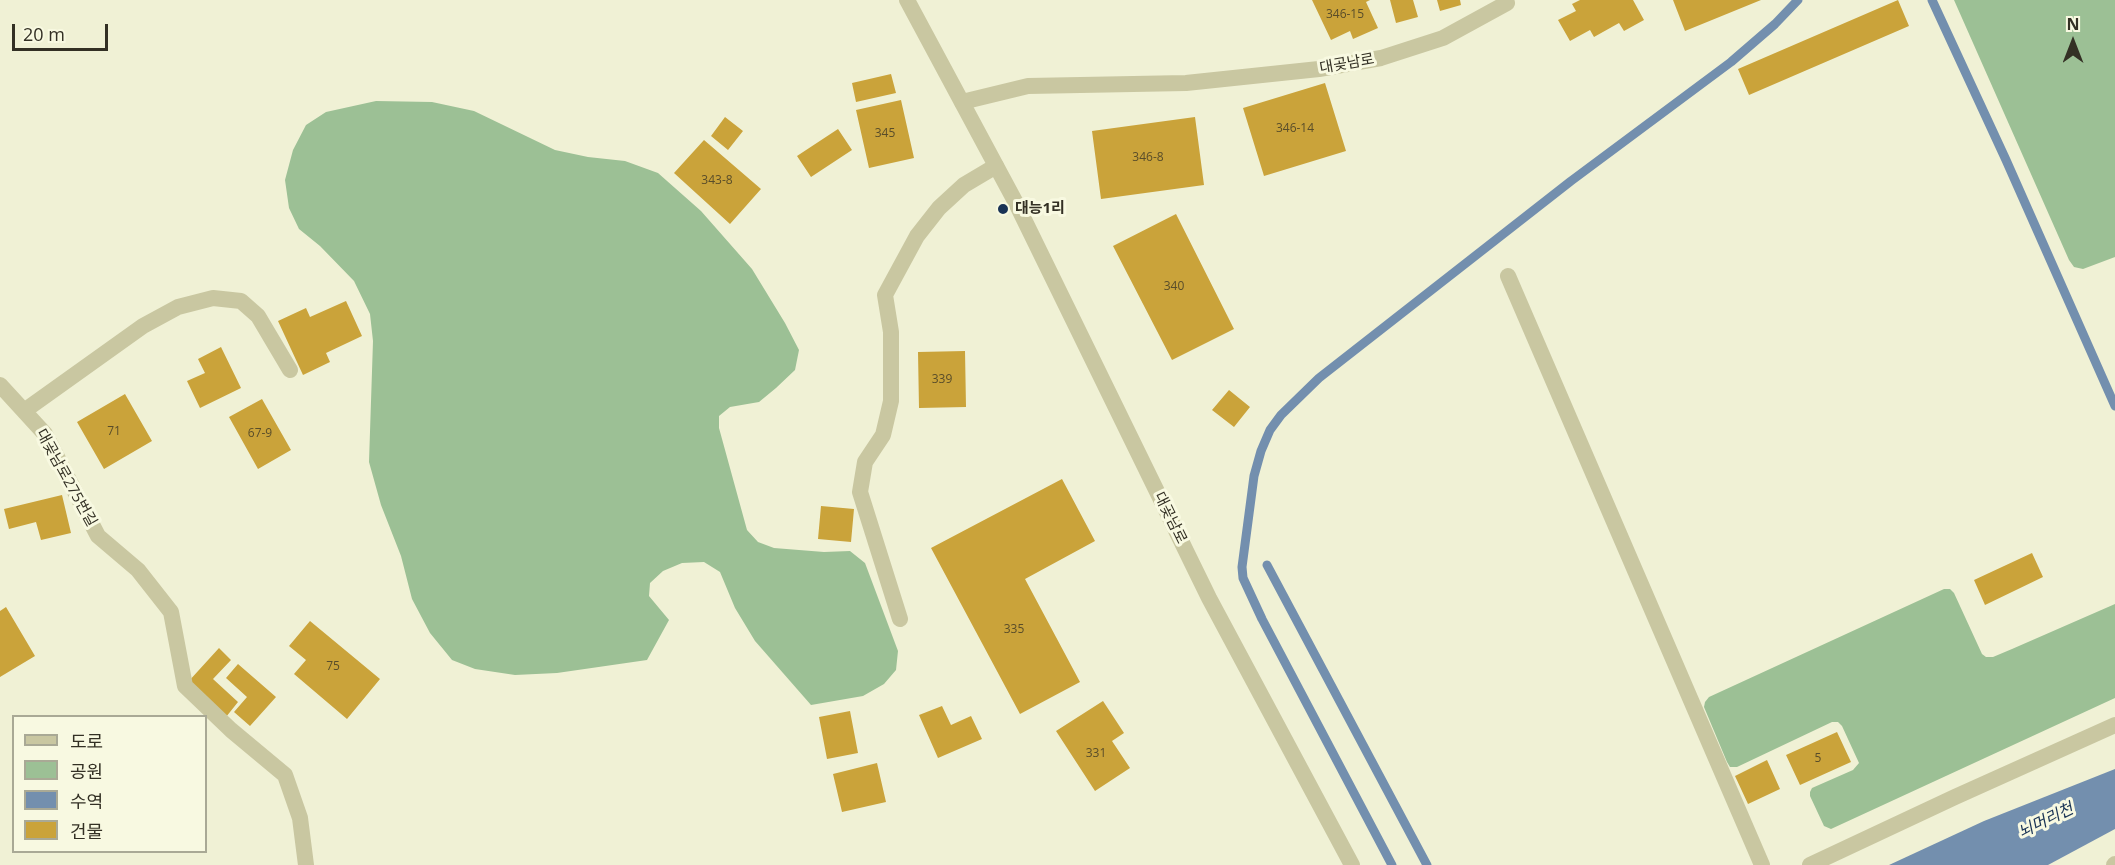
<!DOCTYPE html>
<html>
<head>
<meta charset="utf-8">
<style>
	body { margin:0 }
	#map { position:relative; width:2115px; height:865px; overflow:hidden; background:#f0f1d5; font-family:"Open Sans","Noto Sans KR",sans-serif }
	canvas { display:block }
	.legend { position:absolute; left:12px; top:715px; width:195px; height:138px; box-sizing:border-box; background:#f8f9e1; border:2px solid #a9a995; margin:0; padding:8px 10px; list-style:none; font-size:18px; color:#333024 }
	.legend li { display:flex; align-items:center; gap:12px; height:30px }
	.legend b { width:30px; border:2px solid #a9a995 }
	.north { position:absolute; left:2043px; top:12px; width:60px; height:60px; -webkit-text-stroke:4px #f8f9e1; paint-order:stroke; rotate:0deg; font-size:16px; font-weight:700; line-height:24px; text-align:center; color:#333024 }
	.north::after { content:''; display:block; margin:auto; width:21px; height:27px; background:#333024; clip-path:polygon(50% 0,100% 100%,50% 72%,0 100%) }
	.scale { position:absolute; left:12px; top:24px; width:96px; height:27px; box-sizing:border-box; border:3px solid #333024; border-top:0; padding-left:8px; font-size:18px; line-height:21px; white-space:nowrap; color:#333024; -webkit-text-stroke:4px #f8f9e1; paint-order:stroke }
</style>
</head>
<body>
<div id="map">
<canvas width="2115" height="865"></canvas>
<ul class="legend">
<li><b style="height:8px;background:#c9c7a1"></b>도로</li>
<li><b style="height:16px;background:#9cc095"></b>공원</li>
<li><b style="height:16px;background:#738fae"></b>수역</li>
<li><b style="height:16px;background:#caa33a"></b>건물</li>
</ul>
<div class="north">N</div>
<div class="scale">20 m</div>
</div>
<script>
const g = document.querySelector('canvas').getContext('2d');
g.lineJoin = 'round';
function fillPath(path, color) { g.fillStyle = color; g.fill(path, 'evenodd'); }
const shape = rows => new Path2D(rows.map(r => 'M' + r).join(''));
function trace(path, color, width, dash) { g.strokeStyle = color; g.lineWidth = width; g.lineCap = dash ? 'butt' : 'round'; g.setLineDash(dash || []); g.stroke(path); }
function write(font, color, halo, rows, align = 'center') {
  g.font = font + ' "Open Sans","Noto Sans KR",sans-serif'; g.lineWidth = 6; g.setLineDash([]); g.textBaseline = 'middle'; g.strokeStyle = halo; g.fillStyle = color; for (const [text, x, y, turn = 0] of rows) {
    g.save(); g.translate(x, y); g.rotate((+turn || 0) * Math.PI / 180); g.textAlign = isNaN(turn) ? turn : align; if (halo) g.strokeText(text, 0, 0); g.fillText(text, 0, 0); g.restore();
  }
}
const green = shape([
	[1954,0,2115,0,2115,257,2083,269,2074,267,2069,260],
	[376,101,432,102,474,111,555,150,588,157,625,161,658,173,701,211,752,269,785,323,799,350,795,370,776,388,759,402,730,407,719,416,719,428,747,530,758,542,774,548,824,552,850,551,865,563,898,651,896,670,884,684,863,696,811,705,755,641,735,608,720,572,704,562,682,563,663,571,650,583,649,596,669,620,647,660,557,673,515,675,475,669,452,660,430,633,412,599,401,556,381,505,369,462,373,341,370,314,354,281,320,246,299,229,289,208,285,180,293,150,306,125,326,112],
	[1944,589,1950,589,1954,593,1982,654,1986,657,1993,657,2012,649,2115,604,2115,698,1831,829,1824,826,1810,796,1810,792,1812,788,1853,770,1859,763,1842,726,1838,722,1832,722,1737,767,1730,767,1727,762,1704,707,1705,702,1709,697]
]);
const water = shape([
	[2115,769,2115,829,2048,865,1889,865,1984,821]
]);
const stream = shape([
	[1932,0,2006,160,2115,406],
	[1267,565,1427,865],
	[1392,865,1262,619,1243,578,1242,567,1254,476,1261,451,1270,430,1281,415,1319,378,1571,181,1731,62,1775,24,1798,0]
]);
const building = shape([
	[1312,0,1370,0,1366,2,1378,28,1353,39,1350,31,1331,40],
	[1390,0,1413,0,1418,17,1396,23],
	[1437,0,1460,0,1461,5,1440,11],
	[1580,0,1633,0,1644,20,1624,31,1619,23,1594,37,1590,30,1570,41,1558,20,1576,11,1572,4],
	[1673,0,1761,0,1685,31],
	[1898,0,1909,26,1749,95,1738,69],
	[891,74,896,93,856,102,852,83],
	[1325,83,1346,151,1264,176,1243,108],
	[901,100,914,158,869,168,856,110],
	[725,117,743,131,728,150,711,136],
	[1195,117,1204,185,1101,199,1092,131],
	[838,129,852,150,811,177,797,156],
	[704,140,761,189,730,224,674,173],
	[1176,214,1234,329,1172,360,1113,246],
	[346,301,362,336,326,353,330,362,303,375,278,321,306,308,310,317],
	[221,347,241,388,200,408,187,381,205,373,198,359],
	[965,351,966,407,919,408,918,352],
	[1229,390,1250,407,1234,427,1212,410],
	[125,394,152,441,104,469,77,422],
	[262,399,291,450,258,469,229,417],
	[1062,479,1095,541,1025,579,1080,682,1020,714,931,548],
	[62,495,71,533,41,540,36,522,9,529,4,509],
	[821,506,854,509,851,542,818,539],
	[2032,553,2043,577,1985,605,1974,580],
	[6,607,35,656,0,677,0,611],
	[310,621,380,679,347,719,294,674,306,660,289,646],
	[219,648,231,660,213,679,238,702,226,717,188,682],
	[238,664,276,697,250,726,234,712,247,697,226,678],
	[1103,701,1124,733,1112,741,1130,768,1095,791,1056,731],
	[942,706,951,725,971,716,982,739,938,758,919,715],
	[850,711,858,753,827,759,819,717],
	[1837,732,1851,762,1800,785,1786,755],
	[1767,760,1780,789,1748,804,1735,776],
	[877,763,886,802,842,812,833,774]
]);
const service = shape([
	[962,102,1028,86,1186,83,1319,69,1381,58,1443,38,1507,3],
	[1508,276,1762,865],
	[0,385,45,434,98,536,138,570,171,612,185,686,231,730,285,775,300,818,306,865],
	[24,411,143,326,178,307,213,298,241,301,258,316,290,370],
	[900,619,860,492,865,462,883,435,891,401,891,332,885,295,917,236,939,208,964,185,996,166],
	[1810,865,1955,797,2115,725],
	[2114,865,2115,864]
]);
const tertiary = shape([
	[907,0,1016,203,1209,598,1352,865]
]);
const markers = [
	[1003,209,6,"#193355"]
];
const numberNames = [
	["346-15",1345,15],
	["346-14",1295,129],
	["345",885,134],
	["346-8",1148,158],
	["343-8",717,181],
	["340",1174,287],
	["339",942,380],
	["71",114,432],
	["67-9",260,434],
	["335",1014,630],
	["75",333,667],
	["331",1096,754],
	["5",1818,759]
];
const streetNames = [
	["대곶남로",1347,64,-10],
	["대곶남로275번길",66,478,61],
	["대곶남로",1170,518,64]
];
const poiNames = [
	["대능1리",1015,209]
];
const waterNames = [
	["뇌머리천",2046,821,-26]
];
fillPath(green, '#9cc095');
fillPath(water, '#738fae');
trace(stream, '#738fae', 9);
fillPath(building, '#caa33a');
trace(service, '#c9c7a1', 16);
trace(tertiary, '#c9c7a1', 16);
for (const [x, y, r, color] of markers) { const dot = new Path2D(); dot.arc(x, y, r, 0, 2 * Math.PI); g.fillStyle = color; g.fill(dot); trace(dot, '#f8f9e1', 2); }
write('12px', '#594d2a', null, numberNames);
write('15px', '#333024', '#f8f9e1', streetNames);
write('bold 15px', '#333024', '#f8f9e1', poiNames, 'left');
write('italic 16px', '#193355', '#f8f9e1', waterNames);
</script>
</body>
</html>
